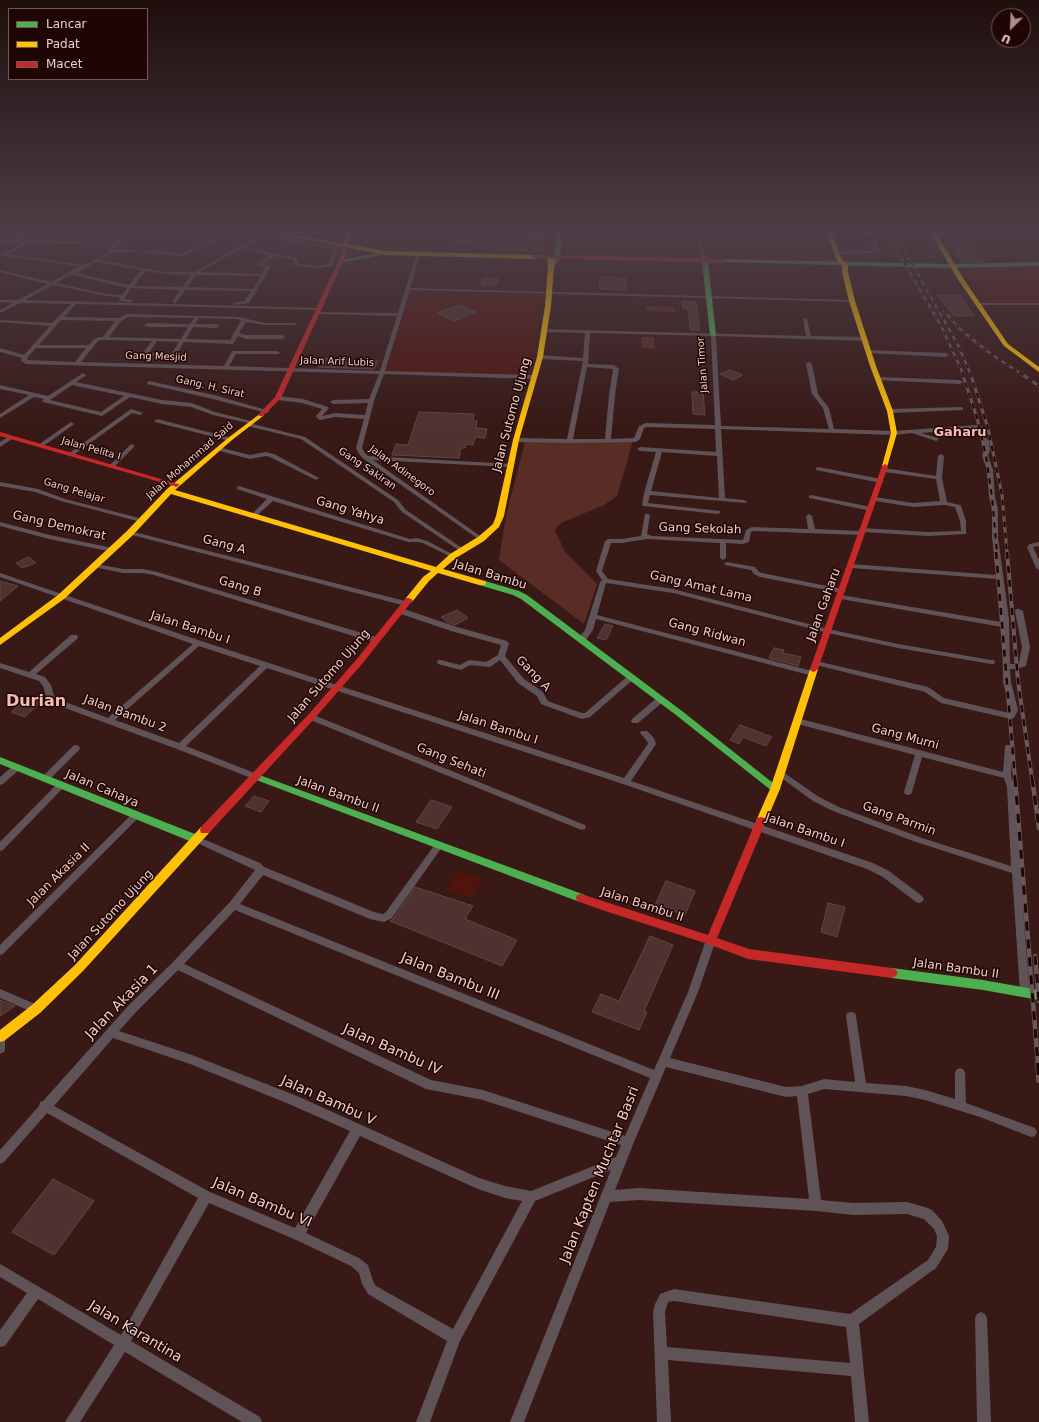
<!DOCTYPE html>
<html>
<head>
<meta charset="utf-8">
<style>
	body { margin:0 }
	#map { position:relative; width:1039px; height:1422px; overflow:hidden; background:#381916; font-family:"DejaVu Sans",sans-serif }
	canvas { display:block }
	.legend { position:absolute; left:8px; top:8px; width:140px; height:72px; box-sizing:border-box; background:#1e0604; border:1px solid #735551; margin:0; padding:5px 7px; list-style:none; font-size:12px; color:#f2ccc5 }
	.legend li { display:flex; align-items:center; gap:8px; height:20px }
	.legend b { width:20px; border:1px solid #735551 }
	.north { position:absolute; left:991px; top:8px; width:40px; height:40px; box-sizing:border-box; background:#1e0604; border:1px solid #735551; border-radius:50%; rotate:204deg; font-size:11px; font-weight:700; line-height:16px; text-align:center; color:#f2ccc5 }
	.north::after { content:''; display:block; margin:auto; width:14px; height:18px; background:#b18d88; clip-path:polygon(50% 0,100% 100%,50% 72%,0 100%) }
</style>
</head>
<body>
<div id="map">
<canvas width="1039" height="1422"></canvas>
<ul class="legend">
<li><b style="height:5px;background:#4caf50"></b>Lancar</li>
<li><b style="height:5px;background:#ffc107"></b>Padat</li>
<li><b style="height:5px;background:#c62828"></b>Macet</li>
</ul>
<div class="north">U</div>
</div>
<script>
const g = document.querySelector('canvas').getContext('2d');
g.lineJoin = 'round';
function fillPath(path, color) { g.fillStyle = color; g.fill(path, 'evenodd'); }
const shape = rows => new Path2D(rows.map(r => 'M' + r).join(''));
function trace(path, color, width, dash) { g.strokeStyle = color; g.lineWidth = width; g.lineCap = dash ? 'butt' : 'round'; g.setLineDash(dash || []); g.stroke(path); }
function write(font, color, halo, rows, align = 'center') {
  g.font = font + ' "DejaVu Sans",sans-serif'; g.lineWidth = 3; g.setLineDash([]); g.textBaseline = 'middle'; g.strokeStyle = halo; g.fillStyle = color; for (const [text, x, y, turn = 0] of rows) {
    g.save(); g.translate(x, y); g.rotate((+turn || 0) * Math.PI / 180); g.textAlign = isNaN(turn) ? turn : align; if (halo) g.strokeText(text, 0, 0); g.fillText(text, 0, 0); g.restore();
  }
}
const built = shape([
	[568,230,693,230,704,261,565,256],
	[702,230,827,230,837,264,712,261],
	[956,230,1039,230,1039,238,967,237,959,236],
	[1039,265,1039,303,991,303,966,276,968,271,973,268],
	[410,291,543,295,529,376,386,371],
	[458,871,483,880,471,898,446,890]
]);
const green = shape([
	[453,233,480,234,478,243,451,242],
	[646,306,674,307,675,312,647,311],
	[641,337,654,337,655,349,642,348],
	[633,441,617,496,604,505,561,523,555,530,565,552,597,584,584,624,499,560,506,515,525,442]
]);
const building = shape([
	[482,234,529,235,544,235,541,251,479,249,482,234],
	[951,245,972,245,983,262,962,261,951,245],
	[600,277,626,278,626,290,599,289,600,277],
	[483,278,498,278,496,285,481,285,483,278],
	[937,295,960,295,974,316,954,316,937,295],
	[682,301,696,302,700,330,690,330,688,309,683,309,682,301],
	[459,305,476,312,454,321,437,313,459,305],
	[321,358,337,359,378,361,374,369,318,367,321,358],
	[730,370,743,375,733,380,720,374,730,370],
	[692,392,703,392,705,415,693,414,692,392],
	[419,412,474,414,473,421,477,421,476,428,487,429,485,438,475,437,473,445,466,444,465,448,461,448,459,458,392,455,396,444,408,445,419,412],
	[29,557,36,563,22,568,16,563,29,557],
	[0,581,18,586,0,601,0,581],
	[457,610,468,618,455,625,447,622,441,617,457,610],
	[605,624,613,626,606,640,597,638,605,624],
	[774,648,784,650,783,653,801,657,798,666,769,658,774,648],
	[29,697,42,701,25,717,11,712,29,697],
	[740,725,772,737,766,746,743,737,739,744,730,740,740,725],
	[254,796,269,801,261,812,245,806,254,796],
	[431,800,452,807,437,829,416,822,431,800],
	[666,881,695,891,685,915,655,905,666,881],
	[415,887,473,906,465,919,517,940,502,966,390,921,393,919,415,887],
	[828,903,845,907,837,937,821,932,828,903],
	[650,936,673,945,644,1011,647,1012,639,1030,592,1012,601,994,619,1001,650,936],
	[0,1000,15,1006,0,1016,0,1000],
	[53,1179,94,1201,54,1255,12,1232,53,1179]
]);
const street = shape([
	[25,230,30,230,19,240,116,243,121,234,127,230,133,230,125,236,119,245,113,250,135,250,135,252,115,252,100,260,165,272,194,272,268,231,270,232,267,234,331,247,337,250,332,266,319,268,295,266,294,260,275,256,262,264,270,266,269,270,249,303,236,305,234,304,234,303,245,301,251,291,185,290,176,303,174,303,172,302,180,290,131,288,124,299,133,300,133,301,131,302,119,301,120,297,107,296,53,285,25,300,319,308,321,309,319,310,76,304,64,317,118,318,127,314,239,317,265,323,295,323,297,324,295,325,265,325,246,322,239,333,246,335,282,335,285,337,282,339,246,339,238,336,234,343,232,344,184,342,176,356,174,357,143,355,142,354,152,341,101,340,97,342,81,362,224,366,232,351,277,351,280,353,279,354,236,354,229,366,380,371,397,316,317,314,315,313,317,312,398,313,416,255,418,254,420,255,410,288,852,300,854,301,852,302,410,290,385,371,533,375,536,377,533,379,384,374,374,401,362,448,364,452,368,456,512,464,512,466,510,467,373,460,483,538,484,539,481,541,364,459,359,454,356,448,364,419,335,417,320,420,318,419,316,416,322,409,302,403,278,400,275,398,278,396,303,399,328,407,329,408,322,416,335,413,365,415,368,403,333,404,330,402,333,400,369,399,379,374,26,364,21,361,22,358,0,352,0,348,24,355,50,326,0,322,0,320,52,323,71,304,20,303,0,313,0,310,13,303,0,302,0,300,18,300,48,284,0,272,0,270,52,282,74,269,81,267,0,255,0,253,3,253,23,243,0,242,0,240,14,240,25,230],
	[264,236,330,249,333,251,328,264,319,266,299,264,299,260,297,258,245,247,264,236],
	[29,243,113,245,107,251,108,252,85,265,9,254,29,243],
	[242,248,270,255,256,264,265,268,262,274,200,272,242,248],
	[96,262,141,270,129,285,77,273,96,262],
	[146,271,165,274,191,275,182,287,134,286,146,271],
	[71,275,73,275,127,288,122,295,107,294,56,283,71,275],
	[196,275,261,276,253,289,187,287,196,275],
	[128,317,194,318,190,324,147,323,144,325,147,327,188,327,181,339,109,337,121,321,128,317],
	[199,318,238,319,241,321,230,340,186,339,193,327,216,328,219,326,216,324,195,324,199,318],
	[61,320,115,321,103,337,98,337,93,340,89,345,39,345,61,320],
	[157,341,179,342,172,353,149,353,157,341],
	[36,348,86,348,75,362,27,360,28,357,36,348],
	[228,230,234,230,183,256,144,252,142,251,144,250,182,254,228,230],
	[414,230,495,230,560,232,562,233,560,234,414,230],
	[695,230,699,230,707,262,703,261,695,230],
	[828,231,873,232,880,242,876,244,878,250,872,253,835,254,835,253,837,252,871,251,874,249,871,243,875,241,870,234,826,233,826,232,828,231],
	[975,303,1039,303,1039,305,975,305,975,303],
	[803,318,807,319,811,336,864,337,867,339,864,341,716,336,721,426,829,429,823,408,812,394,806,364,809,362,812,364,818,394,829,408,834,429,894,431,977,425,982,427,985,436,989,441,990,450,988,456,993,470,995,497,998,509,998,537,1009,619,1010,664,1016,664,1019,663,1022,647,1015,611,1016,609,1019,609,1023,611,1030,647,1026,666,1017,669,1010,669,1011,682,1018,710,1014,718,1011,719,941,703,925,692,816,665,812,663,816,661,928,687,944,698,1009,713,1010,710,1003,682,1002,627,841,599,837,597,841,595,1001,622,997,579,851,568,848,566,851,564,996,575,992,537,992,509,989,497,987,470,982,456,984,450,983,441,979,436,977,429,921,433,938,438,938,440,936,441,912,433,894,435,721,429,725,498,744,500,747,502,746,503,650,495,648,503,720,511,720,513,718,514,643,506,642,505,644,493,656,452,640,451,637,449,640,447,716,452,715,429,647,427,644,428,640,439,636,442,570,443,516,442,513,440,516,438,567,439,583,361,540,359,537,357,540,355,583,358,585,333,544,332,542,331,542,329,806,336,803,318],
	[590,333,711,336,715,425,646,423,639,426,634,438,611,439,615,395,619,369,614,365,588,364,590,333],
	[587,367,613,369,609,395,605,439,573,439,587,367],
	[662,452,717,456,719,498,651,491,662,452],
	[869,350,946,353,949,355,946,357,867,353,866,352,869,350],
	[83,373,86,375,85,376,76,382,162,400,192,403,215,412,255,422,252,424,213,415,191,407,162,404,130,397,102,416,43,402,42,401,44,399,34,397,0,418,0,414,29,395,0,389,0,385,48,396,83,373],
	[72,385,124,396,101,412,50,400,72,385],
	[878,377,960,380,963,382,960,384,876,380,875,379,878,377],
	[149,381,214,395,270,411,267,413,213,399,147,384,147,382,149,381],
	[961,407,963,408,963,410,890,413,887,411,890,409,961,407],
	[131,409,143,413,140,415,132,413,72,456,68,456,68,454,131,409],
	[157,419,232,438,233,439,230,441,155,422,154,421,157,419],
	[71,422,74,424,73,425,42,447,38,447,38,445,71,422],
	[249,423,305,437,398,500,406,510,465,550,464,551,460,551,402,512,394,502,301,439,247,426,247,424,249,423],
	[10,436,12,437,12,439,0,447,0,442,10,436],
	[132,444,134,445,134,447,114,467,110,467,110,465,130,445,132,444],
	[218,447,250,455,266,452,274,454,319,478,316,480,270,457,266,456,250,459,216,450,215,449,218,447],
	[941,454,944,456,942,478,947,502,960,505,961,506,966,521,966,534,928,536,864,532,863,534,861,535,753,531,751,532,749,542,743,544,726,543,726,558,723,560,720,558,720,543,647,539,622,543,611,543,602,571,608,579,673,589,828,629,898,644,991,660,994,660,995,662,994,664,991,664,898,648,828,633,673,593,606,583,597,615,816,672,817,674,813,676,596,619,593,630,585,641,582,641,578,639,585,630,600,582,602,580,596,571,605,541,608,539,622,539,641,536,645,514,649,514,650,515,647,534,652,536,743,540,746,530,752,527,808,529,806,516,809,514,812,516,815,529,859,531,860,529,862,528,928,532,961,531,960,521,955,507,944,505,913,507,875,501,872,499,875,497,913,503,940,501,936,479,884,472,881,470,884,468,936,476,938,456,941,454],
	[818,467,881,479,884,481,881,483,816,470,816,468,818,467],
	[0,482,38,489,65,499,143,519,144,520,141,522,61,501,35,492,0,486,0,482],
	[239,486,410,539,417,538,427,541,456,556,455,557,451,557,423,543,417,542,408,542,273,501,255,517,251,517,251,515,267,499,237,489,237,487,239,486],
	[811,495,871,507,874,509,871,511,809,498,809,496,811,495],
	[0,522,50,535,113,548,116,550,113,552,49,539,0,526,0,522],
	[130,531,409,602,410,604,406,606,128,534,128,532,130,531],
	[1039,542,1039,546,1033,547,1039,560,1039,570,1036,568,1027,547,1030,544,1039,542],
	[727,562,755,567,759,572,762,573,842,589,846,591,842,593,760,577,754,574,751,570,725,565,724,564,725,563,727,562],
	[96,564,123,569,143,569,157,572,379,638,380,640,379,642,373,642,154,575,143,573,123,573,94,567,93,566,96,564],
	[0,573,201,641,624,778,648,744,647,741,640,733,641,731,647,731,654,738,656,744,631,781,873,863,889,871,922,896,924,899,922,902,919,903,916,902,883,877,867,869,623,784,267,668,186,746,257,774,258,776,257,778,251,778,177,749,54,704,47,699,43,686,39,681,0,668,0,663,29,672,71,635,77,635,78,637,77,639,36,674,45,677,51,685,54,696,60,700,108,718,193,644,0,577,0,573],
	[199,646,260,666,179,743,115,720,199,646],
	[398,609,404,609,457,627,507,641,509,644,505,656,524,679,543,692,547,700,550,702,582,713,585,713,629,675,632,674,636,677,590,717,582,719,579,718,541,704,537,696,518,683,500,660,490,667,470,665,461,670,438,664,437,662,438,660,441,660,460,665,469,660,486,662,498,655,501,645,451,631,398,613,397,611,398,609],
	[661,696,665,699,664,701,638,723,632,723,631,721,632,719,658,697,661,696],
	[311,714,585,825,586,827,585,829,582,830,579,829,308,719,307,717,308,715,311,714],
	[797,718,1003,772,1005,747,1006,745,1012,745,1013,747,1011,776,1015,787,1026,949,1030,992,1029,995,1025,996,1021,995,1020,992,1012,873,916,842,833,811,813,801,776,774,777,772,783,772,819,797,839,807,922,838,1011,866,1007,787,1004,778,922,757,912,792,911,794,908,795,905,794,904,792,915,755,794,723,793,721,794,719,797,718],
	[76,745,79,746,80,748,79,750,48,781,42,781,41,779,42,777,73,746,76,745],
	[17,764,20,765,21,767,20,769,3,784,0,785,0,777,14,765,17,764],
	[61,782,64,783,65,785,64,787,3,850,0,851,0,842,58,783,61,782],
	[135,813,138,814,139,816,138,818,3,954,0,955,0,945,132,814,135,813],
	[196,836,260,863,264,867,374,912,383,914,386,912,436,843,439,842,442,843,444,845,442,847,392,918,384,922,370,919,263,875,240,904,654,1070,688,992,706,940,708,937,711,936,714,937,716,940,698,992,670,1058,786,1087,802,1086,824,1079,855,1082,846,1016,847,1013,851,1012,855,1013,856,1016,866,1083,906,1086,925,1090,955,1099,955,1073,956,1070,960,1068,964,1070,965,1073,966,1103,1035,1128,1037,1132,1035,1136,1031,1137,980,1117,925,1100,906,1096,824,1089,808,1094,821,1200,853,1203,907,1202,928,1208,932,1210,942,1221,949,1236,948,1249,936,1268,859,1324,869,1422,855,1422,851,1376,668,1360,671,1422,657,1422,653,1312,655,1304,660,1294,674,1289,850,1314,928,1260,936,1247,937,1236,934,1229,924,1219,907,1214,853,1215,816,1211,639,1200,610,1202,524,1422,510,1422,611,1170,535,1201,460,1341,430,1422,416,1422,447,1341,368,1294,362,1284,359,1273,351,1266,294,1239,209,1203,131,1341,260,1417,262,1422,242,1422,125,1352,80,1422,65,1422,114,1345,38,1299,5,1346,0,1347,0,1330,27,1293,0,1277,0,1264,121,1335,198,1198,47,1113,4,1162,0,1164,0,1150,39,1106,40,1102,43,1101,129,1005,173,962,230,902,255,870,193,841,192,839,193,837,196,836],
	[235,910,650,1078,625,1136,483,1090,431,1080,184,964,235,910],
	[178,970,426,1089,483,1100,621,1145,616,1157,531,1191,505,1186,479,1178,297,1096,192,1055,119,1031,137,1011,178,970],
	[113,1038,190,1064,289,1104,350,1131,295,1228,210,1192,54,1106,113,1038],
	[666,1067,786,1097,797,1096,809,1199,639,1188,615,1190,634,1142,666,1067],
	[360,1136,478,1189,505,1198,522,1201,453,1329,376,1286,373,1281,368,1265,359,1258,306,1233,360,1136],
	[674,1301,846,1327,850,1363,667,1347,665,1312,668,1302,674,1301],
	[0,989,40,1006,41,1009,40,1012,36,1013,32,1012,0,998,0,989],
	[0,1032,4,1034,5,1037,5,1049,4,1052,0,1054,0,1032],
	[981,1312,985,1314,987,1318,991,1422,977,1422,975,1318,977,1314,981,1312]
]);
const fast = shape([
	[558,230,562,230,560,258,553,268,551,269,548,267,554,258,558,230],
	[385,251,388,253,387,254,340,263,337,261,385,251],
	[705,259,708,261,716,335,713,337,710,335,702,261,705,259],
	[723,259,947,264,1039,262,1039,266,947,268,721,262,721,260,723,259],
	[479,581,485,581,519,591,527,595,682,711,778,787,780,789,778,791,772,791,676,715,521,599,513,595,479,585,478,583,479,581],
	[0,757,200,836,201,839,200,842,196,843,192,842,0,764,0,757],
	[254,773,585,895,586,898,585,901,581,902,577,901,251,778,249,776,251,774,254,773],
	[892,968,983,980,1039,990,1039,1000,983,990,892,978,888,976,886,973,888,970,892,968]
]);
const slow = shape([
	[259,230,271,230,343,244,348,230,353,230,347,244,385,251,534,255,537,257,534,259,385,255,259,230],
	[826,230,831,230,842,260,848,264,848,272,855,301,876,366,893,411,897,433,887,467,885,468,882,466,891,433,887,411,870,366,849,301,842,272,842,265,837,261,826,230],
	[929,230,934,230,963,278,1008,344,1039,367,1039,372,1004,346,957,278,929,230],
	[550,256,553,258,554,267,551,306,543,357,519,440,504,516,499,527,484,541,456,558,443,569,485,581,486,583,485,585,479,585,438,573,429,581,412,602,406,602,405,600,406,598,423,577,431,571,171,494,133,535,64,599,0,645,0,638,58,595,127,531,167,489,228,438,261,413,264,415,263,416,232,440,175,490,436,567,450,554,478,537,493,524,496,516,513,440,537,357,545,306,548,267,547,258,550,256],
	[814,666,818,669,780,789,765,824,757,824,756,821,770,789,810,669,814,666],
	[205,826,209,827,210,830,209,833,83,971,40,1013,4,1041,0,1042,0,1030,32,1005,75,965,201,827,205,826]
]);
const jam = shape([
	[327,242,345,247,348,251,281,398,263,416,259,416,259,414,275,397,343,251,341,249,325,244,325,242,327,242],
	[534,255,723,259,726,261,723,263,532,258,532,256,534,255],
	[0,432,178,484,180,485,176,487,174,486,0,436,0,432],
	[885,464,888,466,818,669,814,672,811,671,810,669,882,466,885,464],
	[406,598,409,598,413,600,362,664,314,719,209,833,201,833,200,830,201,827,308,715,356,660,406,598],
	[761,817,765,818,766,821,717,938,749,949,892,968,896,970,898,973,896,976,892,978,748,959,708,944,605,911,577,901,576,898,577,895,581,894,708,935,756,821,757,818,761,817]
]);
const railFar4 = shape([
	[885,230,940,324,963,373],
	[893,230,958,345,970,373],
	[944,311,962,331,991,354,1020,373]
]);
const railFar3 = shape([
	[962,372,977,418,986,456,992,497,997,553],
	[970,372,988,428,1002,495,1007,553],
	[1019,372,1039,386]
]);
const railFar2 = shape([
	[996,552,1015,779],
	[1007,552,1018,681,1032,779]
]);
const railFar1 = shape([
	[1015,778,1038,1064],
	[1032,778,1039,828],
	[1035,956,1039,1001]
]);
const rail = shape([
	[1038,1063,1039,1080]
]);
const farStreetnames = [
	["Gang Mesjid",156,357,2],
	["Jalan Arif Lubis",337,362,2],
	["Jalan Timor",703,365,-94],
	["Gang. H. Sirat",210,387,13],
	["Jalan Pelita I",91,449,16],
	["Jalan Mohammad Said",190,461,-41],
	["Gang Sakiran",367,469,34],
	["Jalan Adinegoro",402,471,36],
	["Gang Pelajar",74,491,17]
];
const streetNames = [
	["Jalan Sutomo Ujung",512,415,-75],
	["Gang Yahya",350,511,17],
	["Gang Demokrat",59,526,13],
	["Gang Sekolah",700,529,2],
	["Gang A",224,545,15],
	["Jalan Bambu",490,575,17],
	["Gang B",240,587,17],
	["Gang Amat Lama",701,587,13],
	["Jalan Gaharu",824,605,-70],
	["Jalan Bambu I",190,628,18],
	["Gang Ridwan",707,633,15],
	["Gang A",533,674,46],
	["Jalan Sutomo Ujung",329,676,-49],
	["Jalan Bambu 2",125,714,20],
	["Jalan Bambu I",498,728,18],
	["Gang Murni",905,737,15],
	["Gang Sehati",451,761,22],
	["Jalan Cahaya",102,789,23],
	["Jalan Bambu II",338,795,20],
	["Gang Parmin",899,819,20],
	["Jalan Bambu I",805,831,19],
	["Jalan Akasia II",59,875,-45],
	["Jalan Bambu II",642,905,18],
	["Jalan Sutomo Ujung",111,915,-47],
	["Jalan Bambu II",956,969,8]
];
const farDistrictnames = [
	["Gaharu",960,433]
];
const nearStreetnames = [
	["Jalan Bambu III",450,977,22],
	["Jalan Akasia 1",122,1002,-46],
	["Jalan Bambu IV",392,1050,24],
	["Jalan Bambu V",328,1101,24],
	["Jalan Kapten Muchtar Basri",600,1175,-68],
	["Jalan Bambu VI",262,1203,23],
	["Jalan Karantina",135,1332,31]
];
const districtNames = [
	["Durian",36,702]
];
fillPath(built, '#51140c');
fillPath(green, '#592d26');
fillPath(building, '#4f322f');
trace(building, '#604643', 1);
fillPath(street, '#5f5358');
fillPath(fast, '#4caf50');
fillPath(slow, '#ffc107');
fillPath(jam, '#c62828');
trace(railFar4, '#6a5757', 2.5);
trace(railFar3, '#6a5757', 3);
trace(railFar2, '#6a5757', 4);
trace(railFar1, '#6a5757', 4.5);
trace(rail, '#6a5757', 5.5);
trace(railFar4, '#1e0604', 1.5, [4.5]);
trace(railFar3, '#1e0604', 2, [5.5]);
trace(railFar2, '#1e0604', 2.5, [7]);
trace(railFar1, '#1e0604', 3, [9]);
trace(rail, '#1e0604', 4, [12]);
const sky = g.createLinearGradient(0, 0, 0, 429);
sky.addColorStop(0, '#1f0e0c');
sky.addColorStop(0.54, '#4d3e47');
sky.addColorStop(1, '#4d3e4700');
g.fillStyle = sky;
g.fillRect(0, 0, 1039, 429);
write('10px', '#f2ccc5', '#1e0604', farStreetnames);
write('12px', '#f2ccc5', '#1e0604', streetNames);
write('bold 13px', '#f8bdb2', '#1e0604', farDistrictnames);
write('14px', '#f2ccc5', '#1e0604', nearStreetnames);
write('bold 16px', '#f8bdb2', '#1e0604', districtNames);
</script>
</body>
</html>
